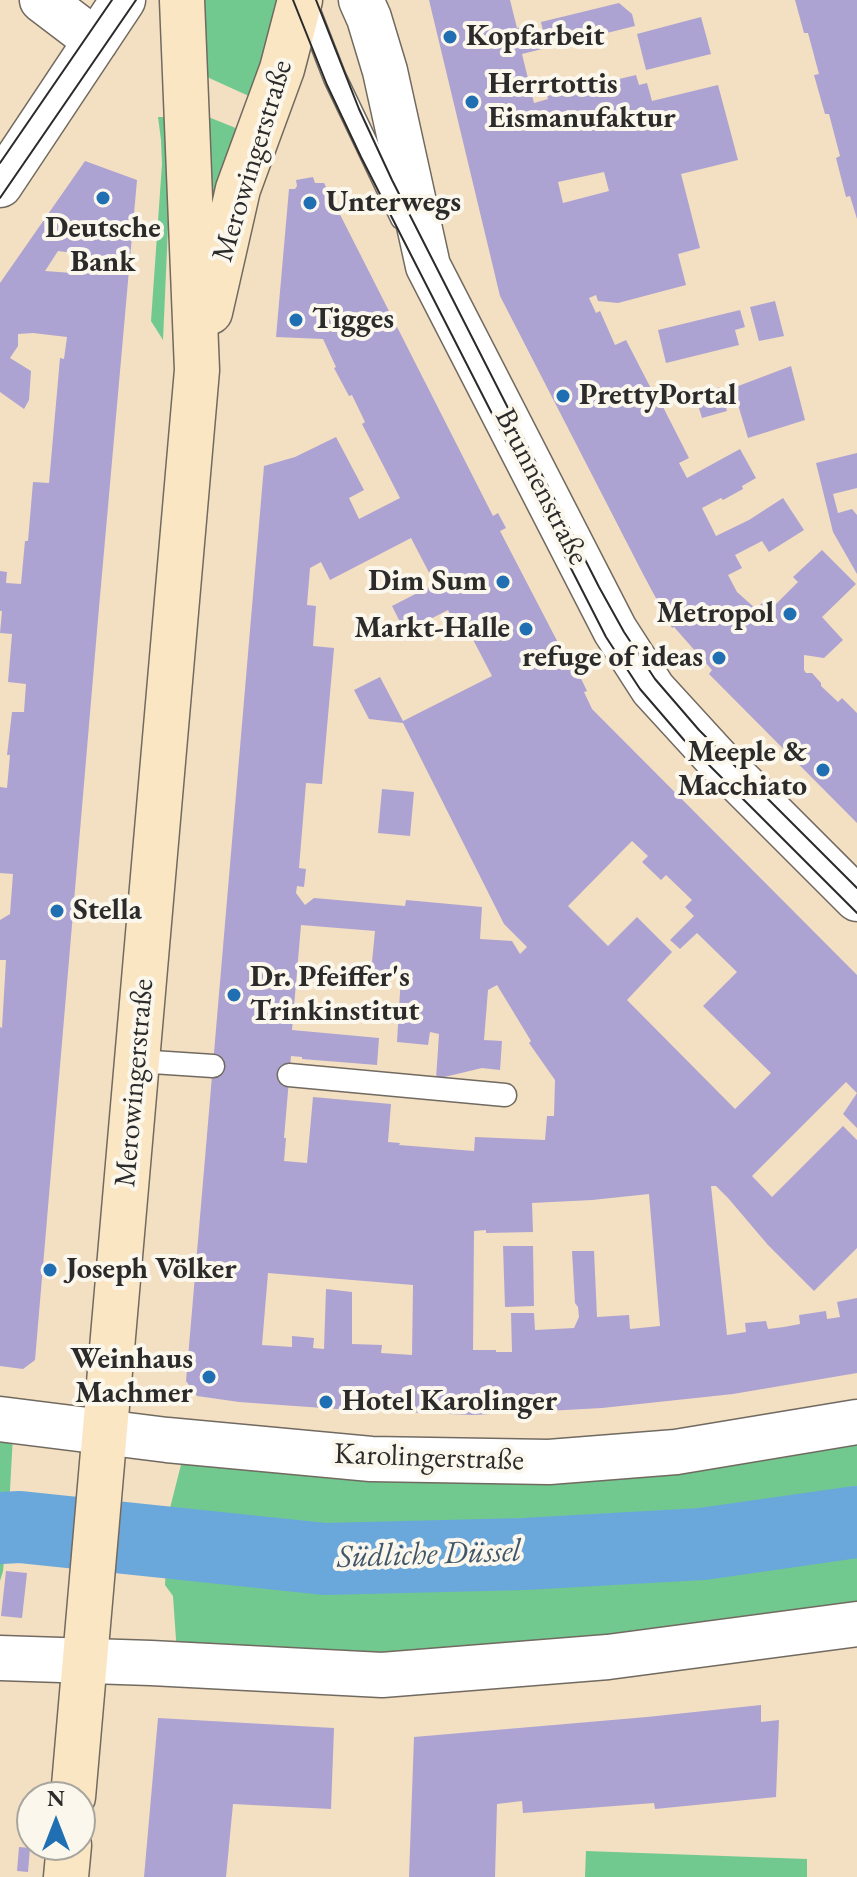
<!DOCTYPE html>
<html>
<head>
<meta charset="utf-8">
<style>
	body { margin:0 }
	#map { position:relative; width:857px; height:1877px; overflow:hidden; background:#f3dfc2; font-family:"EB Garamond",serif }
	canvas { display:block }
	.north { position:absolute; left:16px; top:1781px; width:80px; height:80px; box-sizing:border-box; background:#fbf7ec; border:2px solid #a8a59f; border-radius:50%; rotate:0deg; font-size:22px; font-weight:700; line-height:32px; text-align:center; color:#2b2b2b }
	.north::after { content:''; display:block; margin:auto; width:28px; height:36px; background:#1f6fb2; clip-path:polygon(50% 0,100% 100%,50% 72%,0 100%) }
</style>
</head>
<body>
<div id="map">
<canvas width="857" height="1877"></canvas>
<div class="north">N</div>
</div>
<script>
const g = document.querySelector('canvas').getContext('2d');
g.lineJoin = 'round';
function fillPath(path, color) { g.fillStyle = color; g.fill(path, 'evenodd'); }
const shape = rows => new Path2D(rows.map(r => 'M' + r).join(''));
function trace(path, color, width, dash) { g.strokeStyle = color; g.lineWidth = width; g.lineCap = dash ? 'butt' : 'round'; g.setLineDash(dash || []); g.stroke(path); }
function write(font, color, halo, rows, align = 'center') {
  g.font = font + ' "EB Garamond",serif'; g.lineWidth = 8; g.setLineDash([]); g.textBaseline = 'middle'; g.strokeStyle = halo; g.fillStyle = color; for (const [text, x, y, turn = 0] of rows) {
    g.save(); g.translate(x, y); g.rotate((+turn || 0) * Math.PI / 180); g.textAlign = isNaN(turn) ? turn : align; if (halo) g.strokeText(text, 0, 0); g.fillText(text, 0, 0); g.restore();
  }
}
const green = shape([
	[202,0,280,0,251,97,207,77],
	[206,116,238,129,226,156,215,202,206,201],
	[158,117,169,117,169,205,163,340,151,321,162,164,161,140],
	[857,1430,857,1610,826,1617,358,1656,177,1654,173,1596,165,1585,169,1512,184,1453],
	[0,1433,13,1435,9,1508,3,1571,0,1581],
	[586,1851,807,1859,807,1877,585,1877]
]);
const river = shape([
	[0,1528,20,1527,325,1559,524,1554,702,1544,857,1522]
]);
const building = shape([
	[429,0,510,0,517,28,528,25,530,34,543,31,541,22,619,3,632,14,635,26,522,54,534,103,548,99,547,96,636,75,639,85,647,83,652,101,718,85,738,160,681,174,700,248,678,254,686,285,618,303,598,301,596,295,589,298,596,313,600,311,615,345,626,340,660,406,662,405,689,458,679,463,687,478,740,449,756,478,742,486,743,489,723,500,721,498,702,508,716,536,749,520,783,498,804,530,769,552,762,541,735,555,742,568,728,575,737,592,756,609,763,602,771,609,798,582,793,577,822,550,856,584,822,617,843,640,824,658,804,655,804,670,806,673,812,673,821,683,821,686,838,702,842,698,857,713,857,823,709,674,712,670,674,627,672,628,643,574,500,296],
	[604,172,609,191,563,203,558,182],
	[795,0,857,0,857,219,850,196,846,197,836,158,840,156,829,114,825,114,814,75,819,74,808,33,804,33],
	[701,17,711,54,646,70,637,34],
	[85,161,137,180,98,619,35,1360,23,1369,0,1366,0,1027,2,1028,6,960,0,960,0,920,10,914,13,874,0,873,0,787,7,788,10,755,7,755,12,712,24,712,26,684,8,682,12,634,0,633,2,611,0,611,0,571,7,572,6,583,21,584,25,541,28,541,33,482,49,483,60,358,64,359,67,337,33,333,18,334,18,346,10,358,31,371,29,400,24,409,0,392,0,283],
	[58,251,88,255,86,274,45,271],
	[313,177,315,183,324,183,493,516,498,513,506,528,500,531,567,660,571,658,587,691,584,692,592,709,857,975,857,1093,846,1082,752,1176,772,1197,843,1126,857,1140,857,1248,814,1291,768,1245,728,1198,716,1186,711,1186,727,1335,746,1332,745,1323,766,1321,768,1329,784,1327,800,1324,799,1315,826,1311,827,1319,840,1317,837,1302,857,1298,857,1373,733,1394,602,1408,473,1415,351,1410,239,1402,197,1396,186,1381,264,466,295,457,336,437,364,490,349,498,359,519,400,498,362,424,365,422,352,395,349,396,334,368,336,367,323,339,276,337,289,189,295,189,297,186,296,180],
	[411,538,435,584,392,606,405,632,448,610,459,632,467,628,492,676,403,721,380,677,354,690,369,719,403,723,504,924,527,947,520,954,512,941,480,939,482,907,406,900,405,906,314,898,305,905,296,893,297,886,304,887,306,869,299,868,306,783,322,784,334,648,313,646,316,606,307,605,310,568,321,562,330,580],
	[632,841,648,856,642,862,661,880,666,875,692,900,685,907,694,916,670,940,680,949,697,933,737,972,703,1006,771,1073,735,1109,627,1000,672,952,637,917,608,946,568,906],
	[301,925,375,931,371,972,401,976,397,1042,428,1045,430,1032,439,1034,436,1079,482,1068,500,1070,502,1041,484,1040,488,990,497,985,531,1041,529,1043,555,1080,554,1116,547,1116,545,1140,475,1137,474,1151,399,1145,400,1143,388,1142,391,1104,313,1097,307,1163,284,1161,286,1138,284,1138,291,1056,302,1057,302,1059,377,1065,379,1038,292,1030],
	[649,1194,660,1326,630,1329,629,1315,597,1317,594,1251,572,1251,575,1303,578,1307,579,1317,574,1328,535,1330,534,1313,511,1313,512,1352,496,1352,496,1350,473,1350,474,1231,486,1230,486,1233,533,1232,532,1203,592,1200],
	[268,1273,413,1285,412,1355,381,1353,382,1345,352,1344,352,1292,326,1289,324,1349,313,1348,314,1338,292,1336,292,1347,262,1345],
	[775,301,784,336,759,341,750,307],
	[740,310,745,327,735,330,739,345,666,363,658,330],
	[791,366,805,420,748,438,733,388],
	[720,387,727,411,702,418,695,395],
	[857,453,857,488,833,494,838,513,852,509,857,515,857,574,833,532,816,463],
	[382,789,414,792,410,836,378,833],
	[857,1093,857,1128,843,1114],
	[503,1246,533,1246,534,1306,505,1307],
	[6,1571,27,1573,22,1618,1,1616],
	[761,1705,761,1722,779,1720,776,1797,655,1809,654,1803,523,1813,522,1801,497,1804,495,1877,409,1877,414,1737,647,1717],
	[158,1718,334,1728,331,1809,233,1804,226,1877,144,1877],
	[19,1847,30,1848,28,1872,17,1871]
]);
const service = shape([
	[305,1,335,78,402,218],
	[137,1061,213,1066],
	[289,1075,505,1095]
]);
const minor = shape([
	[42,0,96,41],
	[361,0,369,18,385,71,428,266,615,630,653,689,718,760,857,899],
	[0,185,123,0],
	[0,1419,167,1440,371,1459,549,1462,676,1452,857,1422],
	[0,1658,151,1663,382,1675,608,1657,857,1624]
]);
const secondary = shape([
	[210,312,238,189,282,69,300,0],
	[73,1797,197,370,182,0],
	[66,1877,69,1845]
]);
const tram = shape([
	[293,0,327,85,361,157,606,637,640,689,684,740,857,913],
	[316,0,359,109,392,180,599,587,624,632,655,679,699,730,857,888],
	[0,163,112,0],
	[0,198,136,0]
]);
const markers = [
	[450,37,8,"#1f6fb2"],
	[472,102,8,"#1f6fb2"],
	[103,198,8,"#1f6fb2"],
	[310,203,8,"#1f6fb2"],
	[296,320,8,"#1f6fb2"],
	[563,396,8,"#1f6fb2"],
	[503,582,8,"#1f6fb2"],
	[790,614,8,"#1f6fb2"],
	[526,629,8,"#1f6fb2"],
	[719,658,8,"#1f6fb2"],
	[823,770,8,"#1f6fb2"],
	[57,911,8,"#1f6fb2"],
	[234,995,8,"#1f6fb2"],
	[50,1270,8,"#1f6fb2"],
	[209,1377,8,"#1f6fb2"],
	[326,1402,8,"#1f6fb2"]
];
const poiNames = [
	["Kopfarbeit",466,37],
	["Herrtottis",488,85],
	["Eismanufaktur",488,119],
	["Unterwegs",326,203],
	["Deutsche",103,229,"center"],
	["Bank",103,263,"center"],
	["Tigges",312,320],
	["PrettyPortal",579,396],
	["Dim Sum",487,582,"right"],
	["Metropol",774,614,"right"],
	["Markt-Halle",510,629,"right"],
	["refuge of ideas",703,658,"right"],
	["Meeple &",807,753,"right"],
	["Macchiato",807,787,"right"],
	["Stella",73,911],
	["Dr. Pfeiffer's",250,978],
	["Trinkinstitut",250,1012],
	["Joseph Völker",66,1270],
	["Weinhaus",193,1360,"right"],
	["Machmer",193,1394,"right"],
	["Hotel Karolinger",342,1402]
];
const streetNames = [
	["Merowingerstraße",253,161,-73],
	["Brunnenstraße",541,487,63],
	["Merowingerstraße",135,1083,-85],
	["Karolingerstraße",429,1458,2]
];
const waterNames = [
	["Südliche Düssel",429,1555,-2]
];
fillPath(green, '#71c98f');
trace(river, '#6aa8dc', 72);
fillPath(building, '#ada3d2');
trace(service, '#716a60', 25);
trace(minor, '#716a60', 47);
trace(secondary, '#716a60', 47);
trace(service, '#fff', 22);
trace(minor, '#fff', 44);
trace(secondary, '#fbe6c4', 44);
trace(tram, '#2b2b2b', 2);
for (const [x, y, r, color] of markers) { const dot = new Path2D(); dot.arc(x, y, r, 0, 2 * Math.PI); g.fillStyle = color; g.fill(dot); trace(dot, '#fbf7ec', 3); }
write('bold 30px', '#2b2b2b', '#fbf7ec', poiNames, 'left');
write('30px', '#2b2b2b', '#fbf7ec', streetNames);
write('italic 32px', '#415769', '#fbf7ec', waterNames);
</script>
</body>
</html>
